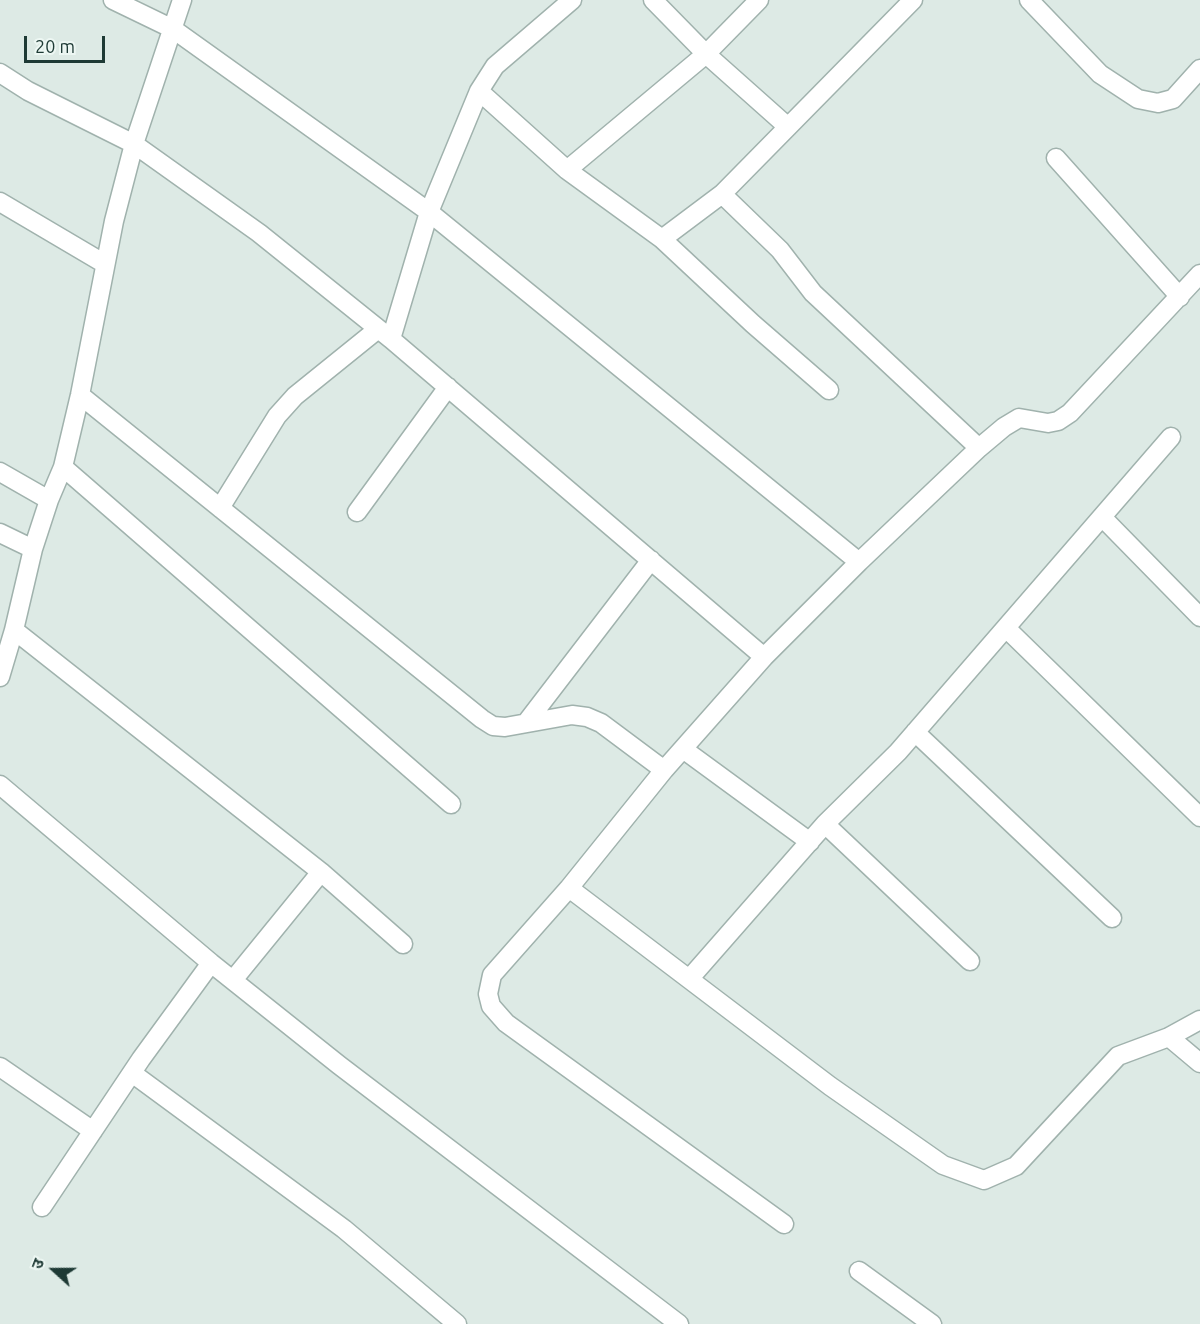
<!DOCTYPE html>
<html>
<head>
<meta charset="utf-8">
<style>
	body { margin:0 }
	#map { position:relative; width:1200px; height:1324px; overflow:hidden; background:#ddeae5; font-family:Ubuntu,"Noto Sans Devanagari",sans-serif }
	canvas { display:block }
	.north { position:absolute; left:24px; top:1240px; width:60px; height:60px; -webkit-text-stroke:4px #edf7f3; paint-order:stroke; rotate:291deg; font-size:16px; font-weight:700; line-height:24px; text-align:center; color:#1e3a35 }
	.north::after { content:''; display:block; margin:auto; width:21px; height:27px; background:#1e3a35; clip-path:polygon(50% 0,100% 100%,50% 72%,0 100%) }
	.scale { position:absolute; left:24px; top:36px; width:81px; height:27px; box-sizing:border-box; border:3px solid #1e3a35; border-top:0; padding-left:8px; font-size:18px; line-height:21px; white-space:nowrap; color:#1e3a35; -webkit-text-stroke:4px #edf7f3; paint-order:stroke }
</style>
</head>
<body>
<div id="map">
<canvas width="1200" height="1324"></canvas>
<div class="north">उ</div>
<div class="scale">20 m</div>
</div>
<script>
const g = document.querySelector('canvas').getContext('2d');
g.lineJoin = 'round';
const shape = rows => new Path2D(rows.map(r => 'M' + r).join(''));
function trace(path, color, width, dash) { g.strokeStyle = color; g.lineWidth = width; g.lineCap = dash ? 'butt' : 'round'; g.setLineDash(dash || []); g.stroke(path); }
const minor = shape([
	[113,0,173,29,429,212,859,562],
	[653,0,706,54,788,127],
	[1029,0,1100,74,1138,99,1158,103,1173,99,1200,69],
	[0,73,28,91,134,144,259,233,391,339,764,657],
	[479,91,567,170,662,239,753,324,829,390],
	[1056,158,1180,297],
	[567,170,706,54,759,0],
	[0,202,105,264],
	[662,239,722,194],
	[391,339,429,212,479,91,495,66,572,0],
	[80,395,482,719,493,726,505,727,572,715,587,717,601,723,664,770],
	[979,448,1004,427,1019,418,1048,423,1058,421,1070,413,1200,274],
	[63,467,451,804],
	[0,472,49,500],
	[220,508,277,416,295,396,378,329],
	[357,512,448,387],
	[1102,517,1200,617],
	[0,533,33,549],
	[1006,628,1200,817],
	[14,630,321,872,403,944],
	[0,677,14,630,33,549,49,500,63,467,80,395,114,221,134,144,182,0],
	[526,723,651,560],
	[915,732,1112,918],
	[683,749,810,842],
	[0,785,211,963,339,1065,679,1324],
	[825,824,970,961],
	[569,888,830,1086,943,1165,984,1180,1016,1166,1118,1056,1169,1037,1200,1020],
	[690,978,825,824,898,752,1171,437],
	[233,980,321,872],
	[1169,1037,1200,1063],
	[0,1067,93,1131],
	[132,1073,344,1229,457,1324],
	[42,1207,141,1059,211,963],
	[784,1224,506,1023,491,1006,488,994,492,975,569,888,664,770,764,657,859,562,979,448,813,293,780,250,722,194,913,0],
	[859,1271,932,1324]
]);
trace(minor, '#a0b2ad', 21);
trace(minor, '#fff', 18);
</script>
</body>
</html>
